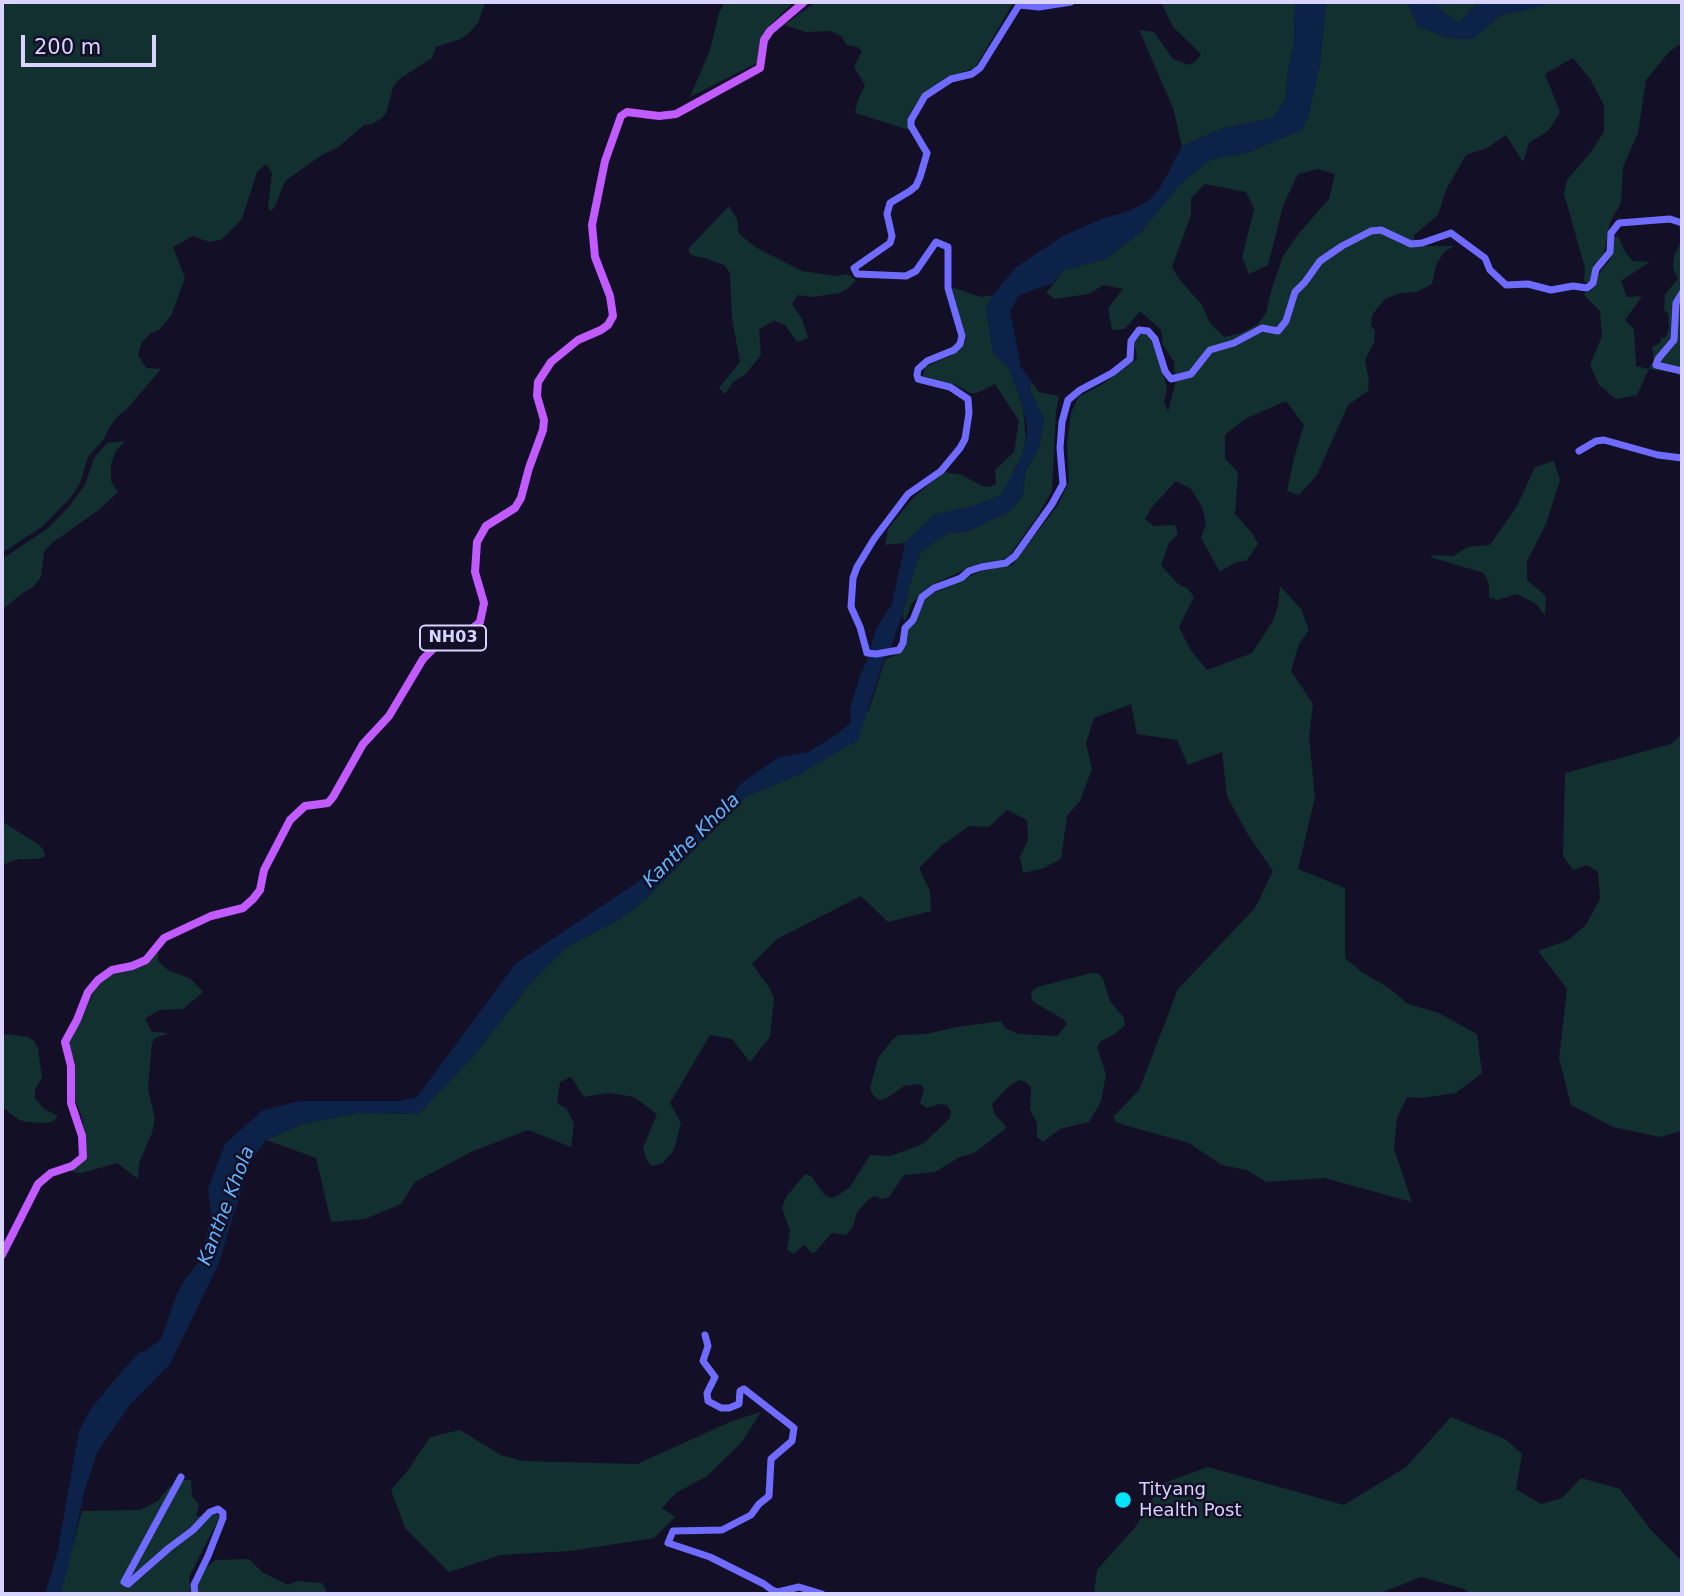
<!DOCTYPE html>
<html>
<head>
<meta charset="utf-8">
<style>
	body { margin:0 }
	#map { position:relative; width:1684px; height:1596px; overflow:hidden; background:#130f26; font-family:"DejaVu Sans",sans-serif }
	canvas { display:block }
	.frame { position:absolute; inset:0; border:4px solid #d9d4ff; pointer-events:none }
	.scale { position:absolute; left:21px; top:35px; width:135px; height:32px; box-sizing:border-box; border:4px solid #d9d4ff; border-top:0; padding-left:9px; font-size:21px; line-height:24px; white-space:nowrap; color:#d9d4ff; -webkit-text-stroke:5px #130f26; paint-order:stroke }
</style>
</head>
<body>
<div id="map">
<canvas width="1684" height="1596"></canvas>
<div class="frame"></div>
<div class="scale">200 m</div>
</div>
<script>
const g = document.querySelector('canvas').getContext('2d');
g.lineJoin = 'round';
function fillPath(path, color) { g.fillStyle = color; g.fill(path, 'evenodd'); }
const shape = rows => new Path2D(rows.map(r => 'M' + r).join(''));
function trace(path, color, width, dash) { g.strokeStyle = color; g.lineWidth = width; g.lineCap = dash ? 'butt' : 'round'; g.setLineDash(dash || []); g.stroke(path); }
function write(font, color, halo, rows, align = 'center') {
  g.font = font + ' "DejaVu Sans",sans-serif'; g.lineWidth = 5; g.setLineDash([]); g.textBaseline = 'middle'; g.strokeStyle = halo; g.fillStyle = color; for (const [text, x, y, turn = 0] of rows) {
    g.save(); g.translate(x, y); g.rotate((+turn || 0) * Math.PI / 180); g.textAlign = isNaN(turn) ? turn : align; if (halo) g.strokeText(text, 0, 0); g.fillText(text, 0, 0); g.restore();
  }
}
const green = shape([
	[2,2,485,2,478,23,469,33,461,39,436,47,432,58,398,80,393,88,386,113,381,119,372,124,364,125,337,148,322,155,285,181,275,206,271,211,268,208,272,173,266,164,257,172,242,219,221,240,209,242,193,236,173,247,185,278,171,316,159,330,151,333,142,342,138,355,146,368,161,369,127,409,118,416,109,428,104,439,88,457,80,483,72,496,43,526,2,553],
	[725,2,794,2,772,23,760,39,757,63,690,97,710,50,719,13],
	[816,2,1020,2,1012,5,975,68,947,77,929,89,912,109,908,119,909,130,855,113,858,100,865,85,854,67,862,51,858,47,847,45,841,36,830,31,806,32,784,25],
	[1161,2,1295,2,1294,44,1287,76,1286,98,1274,118,1224,128,1182,146,1173,108,1139,30,1154,32,1173,59,1190,65,1196,61,1201,54,1173,27],
	[1326,2,1407,2,1418,26,1448,38,1472,39,1501,15,1531,9,1552,2,1682,2,1682,43,1669,52,1646,80,1638,133,1623,167,1621,203,1610,222,1604,253,1589,282,1584,282,1585,268,1564,194,1567,180,1590,153,1604,132,1604,105,1590,79,1573,58,1545,74,1560,112,1549,130,1529,143,1523,162,1506,135,1487,148,1466,155,1446,190,1438,215,1413,236,1417,246,1454,246,1444,252,1436,265,1432,284,1417,292,1401,293,1385,299,1372,315,1371,325,1375,331,1374,342,1365,360,1369,381,1368,391,1348,405,1317,475,1299,495,1287,491,1294,458,1304,425,1286,401,1245,419,1225,435,1225,459,1238,472,1235,514,1252,533,1258,544,1246,561,1236,562,1220,572,1201,538,1206,523,1202,507,1191,489,1176,481,1152,507,1145,519,1154,526,1175,525,1178,534,1169,543,1161,565,1177,583,1188,589,1194,597,1179,627,1190,649,1207,670,1252,653,1273,621,1278,605,1280,586,1301,609,1309,630,1299,644,1291,671,1313,704,1309,737,1315,797,1298,869,1345,888,1345,958,1363,973,1389,988,1408,1004,1439,1013,1477,1034,1482,1073,1456,1093,1421,1098,1407,1097,1397,1118,1394,1149,1412,1202,1324,1178,1266,1182,1247,1170,1222,1165,1189,1143,1124,1125,1116,1122,1113,1117,1139,1090,1178,989,1255,908,1273,871,1248,835,1227,796,1222,752,1188,765,1177,740,1137,734,1131,704,1094,718,1086,743,1092,769,1080,801,1067,816,1061,859,1044,868,1023,873,1020,857,1028,840,1027,820,1007,810,989,827,969,826,941,846,919,868,930,891,931,911,888,922,861,896,777,939,752,964,769,987,774,998,770,1037,750,1062,732,1039,710,1035,670,1103,681,1123,674,1150,663,1163,652,1166,647,1161,643,1148,657,1114,634,1097,608,1093,584,1097,571,1077,560,1082,557,1103,567,1109,574,1124,571,1147,528,1130,471,1152,415,1182,401,1204,365,1219,331,1222,316,1158,266,1140,302,1124,358,1113,418,1114,471,1059,529,985,565,948,620,919,646,899,745,797,800,774,869,710,885,660,901,652,908,628,925,597,981,571,1012,565,1058,505,1069,482,1067,444,1071,413,1078,397,1103,384,1137,359,1134,341,1143,332,1150,337,1162,366,1167,390,1164,401,1168,412,1175,384,1174,362,1163,345,1161,330,1140,311,1125,329,1112,330,1108,308,1123,289,1104,285,1088,294,1055,299,1046,293,1064,270,1105,259,1140,233,1181,183,1211,159,1246,153,1303,129,1309,113,1320,62],
	[1318,169,1335,174,1329,199,1299,233,1283,256,1271,291,1266,313,1258,324,1241,333,1224,337,1210,323,1202,305,1179,279,1172,267,1191,215,1191,198,1205,184,1246,192,1254,209,1242,257,1249,274,1268,265,1283,206,1298,174],
	[1432,2,1482,2,1469,10,1459,24],
	[729,206,737,219,739,234,757,248,802,271,836,276,847,274,856,280,850,287,840,293,814,297,798,295,792,304,802,319,808,338,797,342,785,325,774,321,759,329,761,355,745,375,733,382,725,394,719,388,740,362,732,319,730,273,724,265,705,258,694,256,689,253,689,248],
	[1682,223,1682,377,1675,373,1649,369,1637,395,1616,399,1599,385,1590,365,1602,336,1600,311,1583,294,1591,291,1602,269,1609,261,1614,250,1614,238,1618,236,1625,252,1633,261,1650,262,1621,281,1627,297,1642,296,1625,320,1634,329,1636,366,1649,369,1654,359,1652,347,1660,343,1661,338,1666,337,1669,328,1668,313,1664,310,1665,294,1678,279,1673,268,1674,256,1681,242,1679,225],
	[952,287,981,297,993,295,986,307,993,352,1010,370,1023,408,1026,441,1021,458,1013,471,1014,474,1000,496,973,506,934,515,905,543,885,545,888,529,913,498,943,472,962,475,984,487,989,487,996,484,995,470,1014,452,1019,421,995,384,977,393,970,393,954,384,923,376,925,367,952,355,962,346,966,339],
	[1032,382,1039,392,1059,396,1056,412,1052,491,1037,517,1009,556,1002,560,980,563,931,585,912,603,905,621,902,615,910,583,920,553,935,541,949,533,968,531,1010,511,1023,495,1025,473,1039,448,1044,419,1029,387],
	[125,441,115,452,111,465,111,481,118,492,100,509,52,543,44,552,41,577,34,586,20,595,2,610,2,559,47,529,67,509,85,485,94,458,107,443],
	[1554,461,1560,480,1546,524,1527,561,1527,580,1546,596,1545,615,1536,604,1517,594,1498,600,1489,597,1489,584,1484,573,1430,557,1434,555,1453,556,1468,547,1490,545,1517,506,1535,467],
	[1682,734,1682,1131,1660,1137,1613,1127,1571,1105,1559,1058,1567,989,1538,951,1568,940,1585,926,1600,899,1598,872,1587,865,1573,870,1563,856,1565,773,1671,744],
	[2,815,3,822,38,844,43,849,45,856,39,859,18,859,2,865],
	[158,951,158,961,168,970,191,979,203,992,183,1009,159,1010,145,1019,152,1032,169,1033,155,1038,152,1043,148,1088,155,1119,152,1133,139,1163,138,1179,117,1163,82,1173,67,1171,81,1162,87,1152,82,1117,75,1100,73,1078,75,1062,68,1046,72,1033,81,1021,96,986,107,976,146,965],
	[1091,973,1099,974,1103,979,1110,1001,1124,1018,1125,1025,1115,1034,1101,1041,1097,1047,1106,1074,1101,1102,1089,1122,1060,1129,1043,1142,1037,1137,1037,1123,1030,1110,1031,1087,1026,1082,1019,1080,1007,1088,992,1104,995,1115,1006,1126,1005,1129,974,1153,960,1157,935,1172,904,1175,889,1197,882,1199,875,1196,869,1199,857,1212,853,1227,846,1235,832,1233,815,1252,812,1253,804,1245,793,1254,787,1249,790,1230,782,1208,786,1197,805,1174,811,1176,824,1194,830,1198,837,1196,850,1187,870,1155,890,1156,923,1144,950,1118,951,1111,947,1105,940,1104,926,1108,920,1103,924,1089,920,1084,904,1086,887,1098,879,1100,873,1095,870,1088,878,1058,892,1040,898,1035,926,1034,957,1027,1001,1021,1005,1028,1018,1034,1057,1036,1067,1024,1063,1019,1037,1004,1032,1000,1031,992,1037,987],
	[6,1034,28,1037,34,1041,38,1048,42,1077,35,1090,35,1098,44,1109,58,1116,53,1121,47,1123,26,1122,19,1120,2,1107,2,1037],
	[761,1412,741,1443,707,1476,676,1493,662,1508,675,1517,654,1538,571,1551,500,1555,449,1572,405,1528,391,1490,408,1470,430,1437,460,1430,501,1455,523,1461,637,1464,732,1421],
	[1451,1417,1505,1439,1522,1454,1516,1489,1541,1504,1562,1498,1581,1478,1620,1489,1651,1530,1682,1561,1682,1594,1471,1594,1464,1589,1421,1577,1378,1594,1094,1594,1097,1570,1136,1526,1161,1484,1208,1467,1344,1505,1406,1467],
	[181,1480,191,1480,192,1496,199,1505,196,1516,209,1517,216,1514,220,1516,189,1577,191,1594,60,1594,82,1511,140,1510,158,1501,169,1487],
	[249,1559,262,1572,288,1585,297,1581,322,1583,328,1594,197,1594,195,1589,202,1571,215,1560]
]);
const water = shape([
	[1295,2,1326,2,1320,62,1309,113,1303,129,1246,153,1211,159,1181,183,1140,233,1105,259,1064,270,1053,283,1019,295,1010,311,1021,367,1032,382,1029,388,1044,418,1039,448,1025,473,1023,495,1010,511,968,531,949,533,935,541,920,553,910,583,902,615,888,656,884,660,858,740,800,774,745,797,646,899,620,919,565,948,529,985,471,1059,418,1114,358,1113,302,1124,266,1140,250,1163,218,1265,170,1364,129,1406,97,1453,84,1493,68,1568,60,1594,45,1594,57,1554,79,1431,90,1410,121,1372,139,1353,147,1350,161,1339,177,1294,186,1278,202,1258,211,1212,208,1189,225,1144,263,1110,301,1101,401,1101,417,1097,516,963,639,881,680,850,743,782,779,757,808,752,837,734,851,722,850,708,860,676,868,658,876,629,892,604,905,543,934,515,973,506,1000,496,1021,458,1026,441,1027,426,1023,408,1010,370,993,353,986,307,993,295,1016,267,1063,236,1101,219,1129,211,1148,201,1160,188,1182,146,1224,128,1274,118,1286,97,1287,76,1294,44],
	[1407,2,1432,2,1459,24,1469,10,1482,2,1552,2,1531,9,1501,15,1472,39,1448,38,1418,26]
]);
const secondary = shape([
	[1071,2,1039,7,1019,5,980,68,972,74,951,79,925,96,911,120,911,126,927,153,920,177,916,186,910,191,890,203,887,214,892,236,890,243,854,268,857,274,906,276,916,271,936,242,948,247,948,288,962,336,960,344,954,350,927,361,918,369,917,375,918,379,950,387,968,399,969,413,965,439,960,448,941,471,908,494,874,539,857,567,853,578,851,607,860,627,867,653,876,654,899,650,903,643,905,628,913,620,922,597,934,588,961,578,969,571,981,567,1006,563,1015,556,1052,504,1063,484,1060,448,1062,422,1068,400,1080,390,1112,373,1130,359,1131,341,1139,330,1148,331,1155,339,1165,371,1171,379,1191,374,1210,350,1234,343,1262,328,1278,331,1286,321,1295,292,1305,282,1320,261,1342,246,1371,231,1381,230,1411,244,1422,243,1451,233,1485,258,1490,270,1506,285,1528,284,1551,290,1573,286,1587,288,1593,283,1596,269,1610,252,1611,233,1619,223,1670,219,1682,223],
	[1682,293,1676,303,1674,340,1658,359,1656,365,1682,371],
	[1579,451,1596,441,1604,440,1658,455,1682,458],
	[705,1335,708,1346,703,1361,715,1377,707,1393,708,1401,721,1408,729,1408,739,1404,740,1391,744,1389,794,1428,792,1441,771,1459,769,1496,759,1504,751,1515,722,1530,673,1531,668,1543,710,1557,764,1584,772,1590,778,1592,799,1587,822,1594],
	[181,1477,124,1582,128,1584,169,1548,193,1530,210,1512,218,1509,223,1513,223,1518,208,1556,194,1585,195,1594]
]);
const primary = shape([
	[2,1255,38,1184,51,1173,72,1166,83,1157,82,1136,71,1103,71,1066,65,1042,77,1020,88,992,98,980,112,970,132,966,146,960,164,938,211,916,243,908,253,899,260,890,264,870,290,820,305,806,328,803,333,797,363,744,389,716,423,659,434,648,467,633,480,622,484,603,475,572,477,542,486,526,515,508,521,498,529,468,543,430,544,420,537,396,538,382,551,362,578,340,601,330,608,325,613,316,610,296,595,257,592,225,605,161,621,116,627,112,659,116,676,114,760,68,764,40,770,31,804,2]
]);
const markers = [
	[1123,1500,9,"#00e5ff"]
];
const shields = [
	[453,638,66]
];
const shieldNames = [
	["NH03",453,638]
];
const poiNames = [
	["Tityang",1139,1490],
	["Health Post",1139,1511]
];
const waterNames = [
	["Kanthe Khola",692,841,-44],
	["Kanthe Khola",227,1206,-69]
];
fillPath(green, '#12302f');
fillPath(water, '#0c2248');
trace(secondary, '#6f6bff', 7);
trace(primary, '#c25bff', 8);
for (const [x, y, r, color] of markers) { const dot = new Path2D(); dot.arc(x, y, r, 0, 2 * Math.PI); g.fillStyle = color; g.fill(dot); trace(dot, '#130f26', 2.5); }
for (const [x, y, w] of shields) { const box = new Path2D(); box.roundRect(x - w / 2, y - 12.5, w, 25, 5); g.fillStyle = '#130f26'; g.fill(box); trace(box, '#d9d4ff', 2); }
write('bold 16px', '#d9d4ff', null, shieldNames);
write('18px', '#d9d4ff', '#130f26', poiNames, 'left');
write('italic 19px', '#62b6ff', '#130f26', waterNames);
</script>
</body>
</html>
